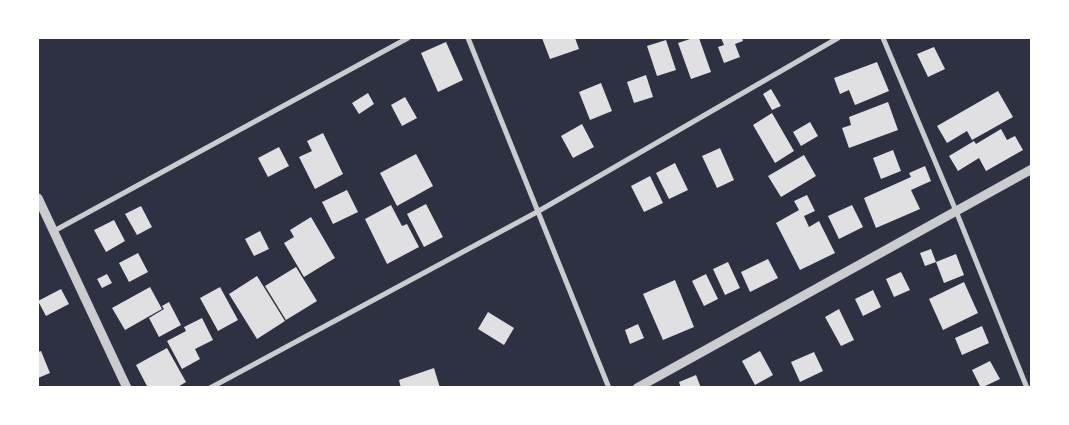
<!DOCTYPE html>
<html>
<head>
<meta charset="utf-8">
<style>
	body { margin:0 }
	#map { position:relative; width:1069px; height:425px; overflow:hidden; background:#2d3142; font-family:Overpass,sans-serif }
	canvas { display:block }
	.frame { position:absolute; inset:0; border:39px solid #fff; pointer-events:none }
</style>
</head>
<body>
<div id="map">
<canvas width="1069" height="425"></canvas>
<div class="frame"></div>
</div>
<script>
const g = document.querySelector('canvas').getContext('2d');
g.lineJoin = 'round';
function fillPath(path, color) { g.fillStyle = color; g.fill(path, 'evenodd'); }
const shape = rows => new Path2D(rows.map(r => 'M' + r).join(''));
function trace(path, color, width, dash) { g.strokeStyle = color; g.lineWidth = width; g.lineCap = dash ? 'butt' : 'round'; g.setLineDash(dash || []); g.stroke(path); }
const building = shape([
	[542,38,575,38,579,49,550,59],
	[693,38,699,38,711,72,691,79,678,43],
	[721,38,742,38,743,41,735,44,740,57,724,63,718,47,724,45],
	[666,40,676,70,657,76,647,46],
	[446,42,463,80,438,92,421,53],
	[934,47,945,69,928,77,917,54],
	[877,62,889,91,855,105,849,90,840,94,834,78],
	[646,75,653,97,634,103,627,82],
	[601,83,612,111,590,120,579,92],
	[771,89,781,106,772,110,763,94],
	[998,91,1013,117,972,140,967,131,947,143,937,126],
	[368,93,374,104,359,114,352,103],
	[405,97,417,118,402,126,391,105],
	[888,102,898,130,849,148,842,128,851,125,849,117],
	[772,113,794,151,775,163,753,125],
	[810,122,818,136,801,146,793,132],
	[582,124,594,147,573,158,561,136],
	[1001,129,1007,140,1015,136,1023,150,986,171,979,158,958,171,949,156,974,141,976,144],
	[323,133,343,174,315,189,299,157,312,151,307,141],
	[279,147,289,166,268,177,258,158],
	[720,148,734,180,717,188,702,156],
	[893,150,901,171,881,179,873,158],
	[416,154,433,186,397,206,380,173],
	[804,155,816,176,781,197,768,176],
	[675,163,688,190,669,199,656,173],
	[925,166,931,181,911,190,920,209,876,228,864,198,911,177,909,173],
	[650,176,663,203,644,212,631,186],
	[347,190,358,212,333,224,322,202],
	[807,195,815,211,804,216,809,227,819,221,835,253,800,270,776,223,799,210,794,201],
	[426,204,443,237,424,247,407,214],
	[391,205,402,226,407,224,419,247,387,264,365,219],
	[852,205,863,227,839,239,828,216],
	[141,206,152,227,137,235,125,214],
	[311,217,335,258,304,277,284,243,294,237,290,230],
	[114,220,125,241,106,252,94,230],
	[260,231,269,249,254,256,245,239],
	[931,249,936,262,925,266,920,253],
	[138,253,148,272,129,282,119,263],
	[956,254,964,275,944,283,936,262],
	[768,259,778,278,750,292,741,272],
	[728,262,740,288,725,295,713,269],
	[296,267,317,301,286,320,265,286],
	[901,272,910,290,894,297,886,279],
	[107,274,112,283,102,288,97,279],
	[706,274,718,299,704,306,692,281],
	[257,276,285,321,257,339,229,294],
	[675,280,694,327,663,340,643,294],
	[964,282,978,313,943,330,929,299],
	[150,287,162,309,125,330,112,308],
	[220,287,238,320,218,331,200,298],
	[61,289,69,304,46,316,38,301],
	[873,290,881,307,863,316,855,299],
	[169,302,181,325,159,337,149,318,164,309,162,306],
	[839,309,854,340,841,346,825,317],
	[488,312,514,328,504,345,478,329],
	[202,318,213,340,195,349,200,359,182,369,167,341,186,331,184,327],
	[638,324,644,338,630,344,625,330],
	[982,326,989,343,962,355,955,338],
	[167,348,186,382,176,388,148,388,136,365],
	[41,351,50,373,38,378,38,352],
	[760,351,773,375,755,385,742,361],
	[814,352,823,371,800,382,791,362],
	[990,361,1000,379,981,388,972,370],
	[434,368,440,388,401,388,399,380],
	[696,375,701,388,681,388,679,382]
]);
const minor = shape([
	[468,38,609,388],
	[883,38,956,211,1027,388],
	[54,231,408,38],
	[210,388,537,212,838,38]
]);
const tertiary = shape([
	[38,198,127,388],
	[637,388,1032,169]
]);
fillPath(building, '#e0e0e3');
trace(minor, '#caccd0', 5);
trace(tertiary, '#caccd0', 9);
</script>
</body>
</html>
